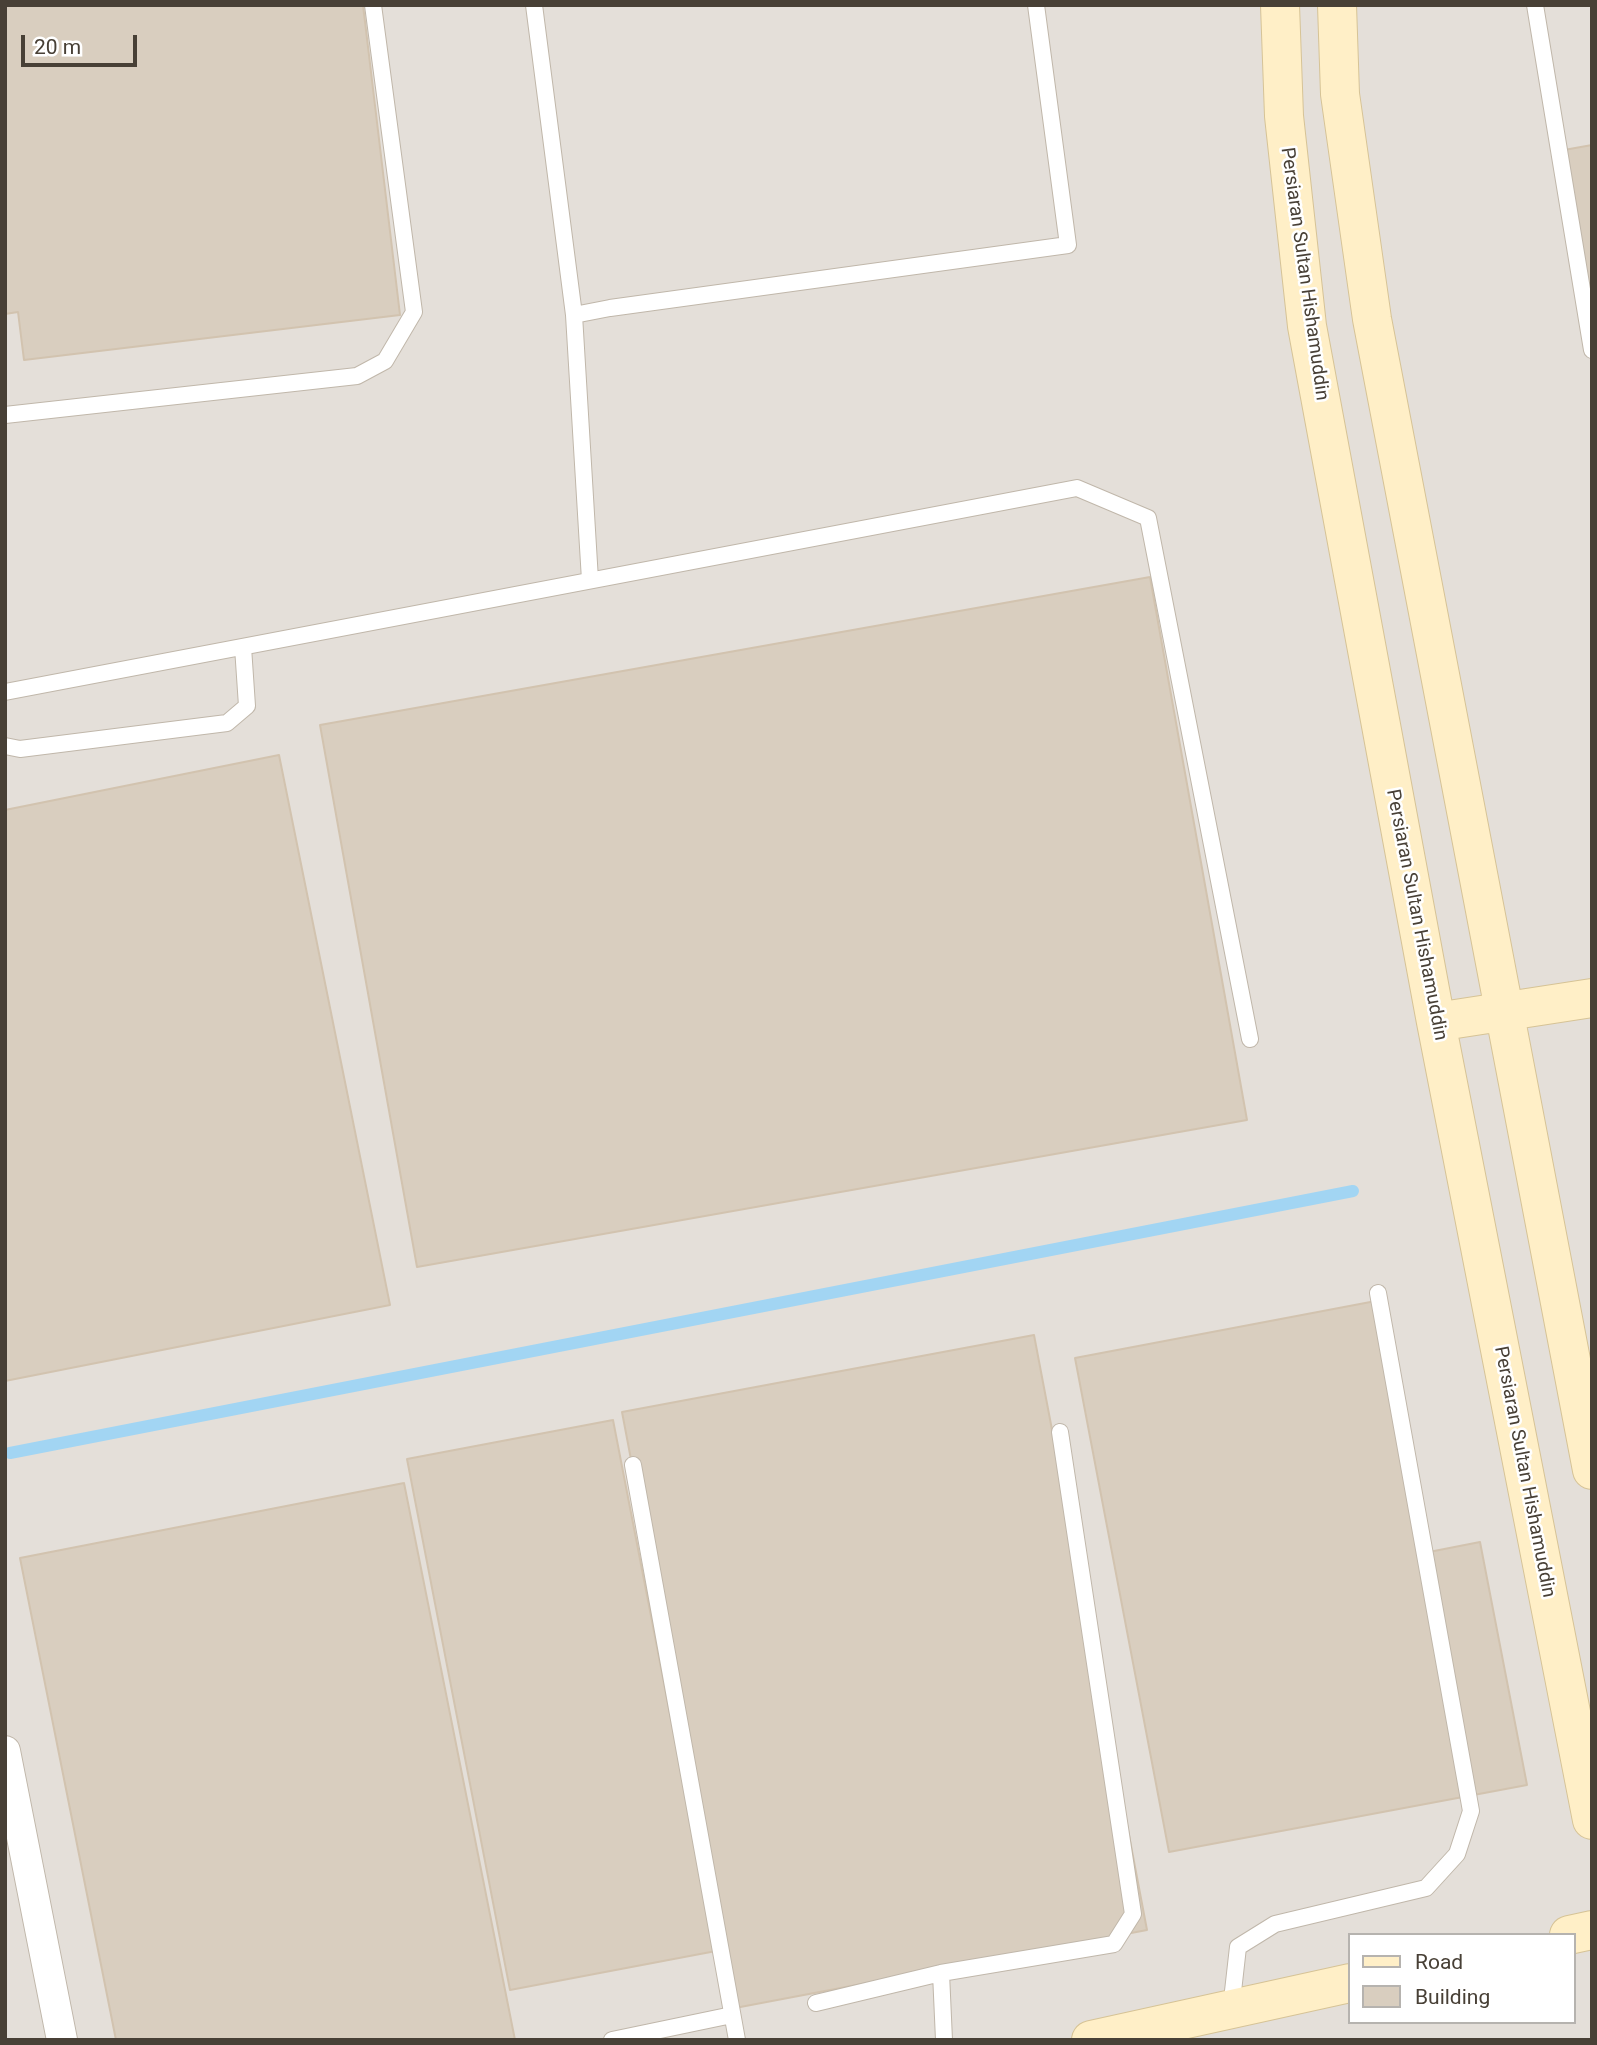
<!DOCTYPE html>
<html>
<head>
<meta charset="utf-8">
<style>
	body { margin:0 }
	#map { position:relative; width:1597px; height:2045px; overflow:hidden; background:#f4f0e8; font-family:Roboto,sans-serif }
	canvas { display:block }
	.frame { position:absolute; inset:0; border:7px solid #484036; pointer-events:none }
	.legend { position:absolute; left:1348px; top:1933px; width:228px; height:91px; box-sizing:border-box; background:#fff; border:2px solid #b6b3af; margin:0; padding:9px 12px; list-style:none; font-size:21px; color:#484036 }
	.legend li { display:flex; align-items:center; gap:14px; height:35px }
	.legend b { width:35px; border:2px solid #b6b3af }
	.scale { position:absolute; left:21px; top:35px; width:116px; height:32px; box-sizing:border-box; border:4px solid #484036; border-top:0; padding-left:9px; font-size:21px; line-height:24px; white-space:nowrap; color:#484036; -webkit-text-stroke:5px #fff; paint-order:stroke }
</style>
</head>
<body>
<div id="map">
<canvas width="1597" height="2045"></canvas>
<div class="frame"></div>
<ul class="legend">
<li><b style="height:9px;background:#ffefc7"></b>Road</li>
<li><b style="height:19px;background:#d9cebf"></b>Building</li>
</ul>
<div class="scale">20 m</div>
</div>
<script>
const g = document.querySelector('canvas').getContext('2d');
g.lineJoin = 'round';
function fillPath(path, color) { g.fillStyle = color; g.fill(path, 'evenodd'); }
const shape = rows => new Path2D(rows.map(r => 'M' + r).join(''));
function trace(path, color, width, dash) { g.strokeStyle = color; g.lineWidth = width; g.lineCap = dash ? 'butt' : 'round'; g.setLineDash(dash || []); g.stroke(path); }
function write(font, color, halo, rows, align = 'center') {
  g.font = font + ' Roboto,sans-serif'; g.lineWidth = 5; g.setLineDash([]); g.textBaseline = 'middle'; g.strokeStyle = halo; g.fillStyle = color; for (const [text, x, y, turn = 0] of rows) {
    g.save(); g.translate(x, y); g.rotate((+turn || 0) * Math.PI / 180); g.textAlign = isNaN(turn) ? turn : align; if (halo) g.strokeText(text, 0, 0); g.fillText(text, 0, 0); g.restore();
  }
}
const industrial = shape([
	[5,5,1592,5,1592,2040,5,2040],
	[1350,1935,1574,1935,1574,2022,1350,2022]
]);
const stream = shape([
	[10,1453,1353,1191]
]);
const building = shape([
	[5,5,363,5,400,315,24,360,18,312,5,314,5,5],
	[1592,145,1592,304,1564,150,1592,145],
	[1150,577,1247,1120,417,1267,320,725,1150,577],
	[279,755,390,1305,5,1381,5,810,279,755],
	[1381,1300,1429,1552,1480,1542,1527,1785,1169,1852,1075,1358,1381,1300],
	[1034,1335,1147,1930,735,2008,622,1412,1034,1335],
	[613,1420,716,1951,510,1990,407,1459,613,1420],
	[404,1483,515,2040,116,2040,20,1558,404,1483]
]);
const lane = shape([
	[534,5,574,315],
	[1535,5,1592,350],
	[5,415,357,376,385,361,414,312,373,5],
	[590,580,574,315,610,308,1068,245,1036,5],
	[5,692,1077,488,1148,518,1250,1039],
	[5,746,20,749,227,723,247,706,243,647],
	[633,1465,737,2040],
	[816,2003,941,1973],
	[1231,2009,1238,1947,1275,1924,1426,1888,1457,1854,1471,1811,1378,1293],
	[612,2040,732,2015],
	[944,2040,941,1973,1114,1944,1133,1914,1060,1432]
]);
const street = shape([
	[5,1751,62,2040]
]);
const secondary = shape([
	[1280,5,1284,116,1307,326,1436,1022,1592,1820],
	[1337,5,1340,94,1372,319,1592,1470],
	[1436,1022,1592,998],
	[1569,1935,1592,1930],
	[1091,2040,1350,1983]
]);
const streetNames = [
	["Persiaran Sultan Hishamuddin",1304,274,82],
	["Persiaran Sultan Hishamuddin",1416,915,79],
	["Persiaran Sultan Hishamuddin",1524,1472,79]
];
fillPath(industrial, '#e4dfd9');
trace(stream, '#a2d5f3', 12);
fillPath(building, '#d9cebf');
trace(building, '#d2c3af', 2);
trace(lane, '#c0b7aa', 18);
trace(street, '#c0b7aa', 32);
trace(secondary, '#d6c396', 40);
trace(lane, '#fff', 16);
trace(street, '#fff', 30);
trace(secondary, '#ffefc7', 38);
write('19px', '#484036', '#fff', streetNames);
</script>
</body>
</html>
